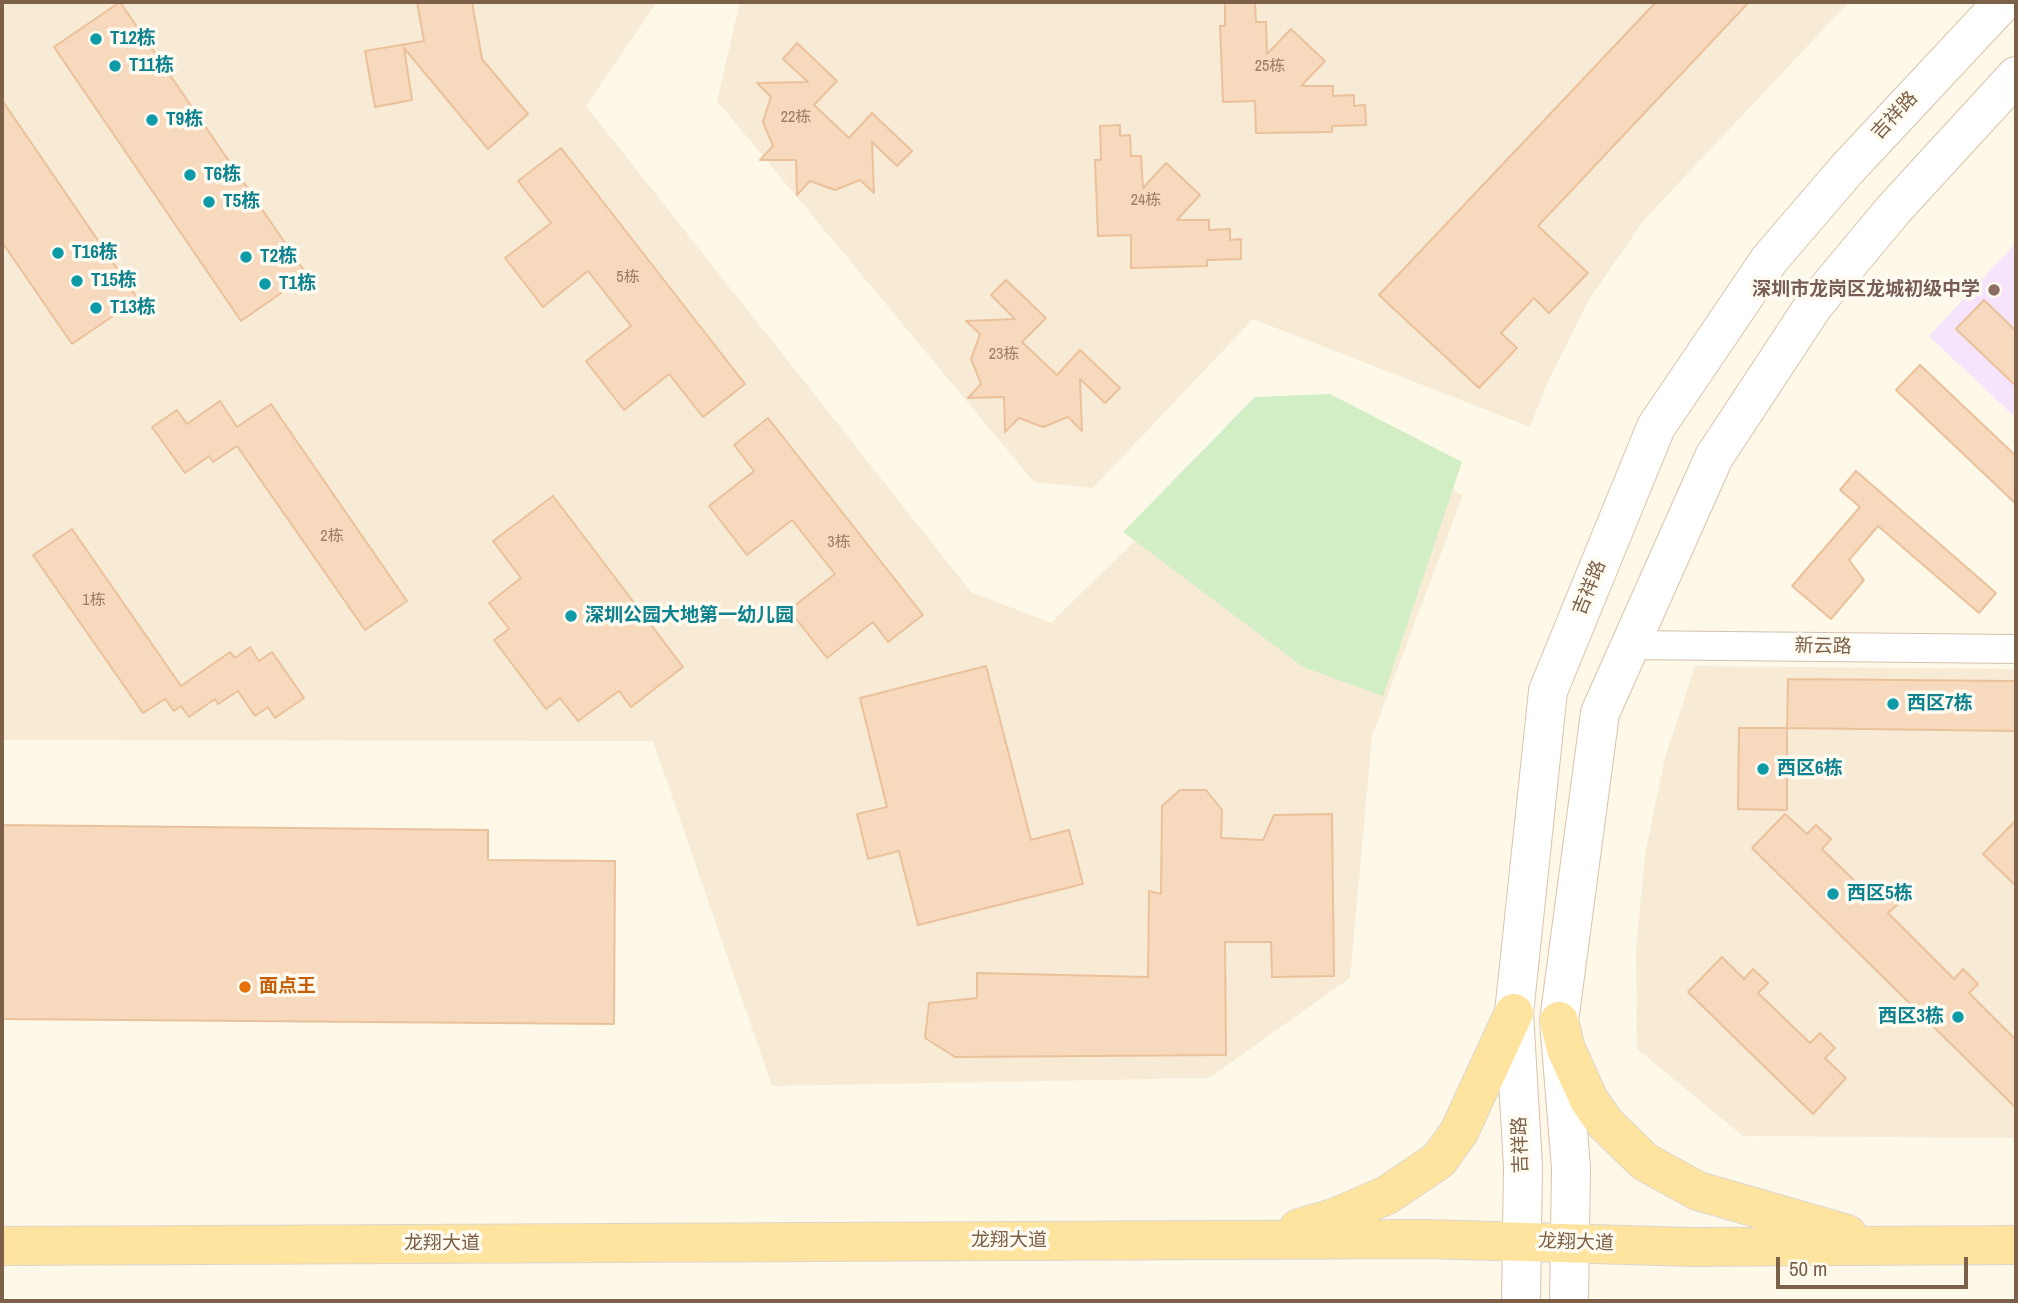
<!DOCTYPE html>
<html>
<head>
<meta charset="utf-8">
<style>
	body { margin:0 }
	#map { position:relative; width:2018px; height:1303px; overflow:hidden; background:#fef8e8; font-family:"Archivo Narrow",sans-serif }
	canvas { display:block }
	.frame { position:absolute; inset:0; border:4px solid #7c6048; pointer-events:none }
	.scale { position:absolute; left:1776px; top:1257px; width:192px; height:32px; box-sizing:border-box; border:4px solid #7c6048; border-top:0; padding-left:9px; font-size:21px; line-height:24px; white-space:nowrap; color:#7c6048; -webkit-text-stroke:5px #fffbf1; paint-order:stroke }
</style>
</head>
<body>
<div id="map">
<canvas width="2018" height="1303"></canvas>
<div class="frame"></div>
<div class="scale">50 m</div>
</div>
<script>
const g = document.querySelector('canvas').getContext('2d');
g.lineJoin = 'round';
function fillPath(path, color) { g.fillStyle = color; g.fill(path, 'evenodd'); }
const shape = rows => new Path2D(rows.map(r => 'M' + r).join(''));
function trace(path, color, width, dash) { g.strokeStyle = color; g.lineWidth = width; g.lineCap = dash ? 'butt' : 'round'; g.setLineDash(dash || []); g.stroke(path); }
function write(font, color, halo, rows, align = 'center') {
  g.font = font + ' "Archivo Narrow","Noto Sans SC",sans-serif'; g.lineWidth = 7; g.setLineDash([]); g.textBaseline = 'middle'; g.strokeStyle = halo; g.fillStyle = color; for (const [text, x, y, turn = 0] of rows) {
    g.save(); g.translate(x, y); g.rotate((+turn || 0) * Math.PI / 180); g.textAlign = isNaN(turn) ? turn : align; if (halo) g.strokeText(text, 0, 0); g.fillText(text, 0, 0); g.restore();
  }
}
const residential = shape([
	[2,2,657,2,586,106,971,592,1051,623,1257,421,1319,414,1463,495,1372,736,1350,978,1209,1078,772,1086,653,741,2,740],
	[740,2,1849,2,1644,220,1590,298,1547,383,1530,427,1253,319,1093,488,1034,482,717,101],
	[1695,666,2016,669,2016,1138,1743,1136,1637,1049,1636,951,1645,854,1665,758]
]);
const education = shape([
	[2016,243,2016,418,1929,336]
]);
const green = shape([
	[1330,394,1462,462,1383,696,1303,667,1123,532,1255,397]
]);
const building = shape([
	[120,2,307,275,241,321,54,47,120,2],
	[417,2,472,2,482,59,528,114,488,149,404,48,412,100,375,107,365,51,424,41,417,2],
	[1225,2,1255,2,1256,22,1266,22,1267,54,1291,29,1325,61,1301,86,1333,86,1333,96,1354,95,1354,106,1365,105,1366,125,1332,126,1332,132,1256,133,1255,101,1223,102,1220,26,1225,26,1225,2],
	[1656,2,1749,2,1538,226,1588,273,1549,313,1534,298,1501,333,1517,348,1479,388,1379,295,1656,2],
	[797,43,837,81,814,105,849,138,872,113,912,151,897,166,872,142,874,193,860,180,835,190,810,181,797,195,796,160,760,160,773,146,763,122,771,97,757,83,808,82,783,59,797,43],
	[2,100,138,299,72,344,2,242,2,100],
	[1120,125,1120,136,1130,135,1131,156,1141,156,1143,188,1166,163,1200,195,1177,220,1209,220,1209,230,1230,229,1230,240,1241,239,1241,259,1207,260,1207,266,1131,268,1131,235,1098,236,1095,160,1101,160,1100,126,1120,125],
	[561,148,745,384,703,417,669,374,624,410,586,361,631,326,588,271,543,307,505,258,551,223,518,181,561,148],
	[1006,280,1046,318,1022,342,1057,375,1080,350,1120,388,1105,403,1080,379,1082,431,1068,417,1043,427,1019,418,1005,432,1004,397,968,398,981,384,971,359,980,334,966,321,1015,319,991,295,1006,280],
	[1984,300,2016,331,2016,386,1956,329,1984,300],
	[1920,365,2016,456,2016,504,1896,390,1920,365],
	[220,401,237,427,271,404,407,601,365,630,237,446,213,462,209,456,185,473,152,427,177,410,187,424,220,401],
	[768,418,923,615,888,642,873,622,827,658,789,610,835,574,792,520,747,555,709,506,754,471,734,445,768,418],
	[1856,471,1996,593,1979,613,1878,526,1849,560,1864,580,1831,619,1792,586,1860,507,1840,490,1856,471],
	[553,496,683,667,631,707,619,691,578,721,560,698,546,709,494,640,509,629,489,603,521,578,493,541,553,496],
	[72,529,181,686,230,652,235,658,250,647,259,661,272,652,304,698,275,718,268,707,255,716,238,691,218,704,215,699,189,717,181,706,174,711,165,699,143,713,33,555,72,529],
	[986,666,1031,840,1069,830,1083,884,918,925,899,851,868,859,857,814,887,807,860,698,986,666],
	[1788,679,2016,681,2016,731,1787,728,1788,679],
	[1739,728,1787,728,1787,810,1738,809,1739,728],
	[1180,790,1206,790,1222,810,1221,838,1263,840,1274,815,1332,814,1334,976,1272,977,1271,942,1225,942,1226,1055,955,1057,925,1038,929,1003,977,998,977,973,1148,977,1149,891,1161,894,1162,806,1180,790],
	[1785,814,1807,834,1816,825,1831,839,1822,849,1873,899,1883,889,1898,904,1888,913,1954,979,1963,969,1978,984,1969,993,2016,1040,2016,1108,1752,848,1785,814],
	[2016,820,2016,886,1983,854,2016,820],
	[2,825,488,830,488,860,615,861,614,1024,2,1019,2,825],
	[1722,957,1744,979,1753,969,1768,983,1758,993,1810,1043,1820,1033,1835,1048,1825,1058,1846,1078,1813,1114,1688,992,1722,957]
]);
const minor = shape([
	[1630,645,2016,649]
]);
const secondary = shape([
	[1521,1301,1523,1166,1514,1013,1548,691,1656,427,1769,260,1848,168,2003,2],
	[1569,1301,1571,1168,1559,1021,1600,713,1714,457,1814,305,1894,209,2016,76]
]);
const primary = shape([
	[1559,1021,1566,1049,1589,1100,1605,1123,1645,1162,1698,1191,1847,1234],
	[1299,1228,1334,1218,1387,1195,1439,1160,1459,1132,1514,1013],
	[2,1246,1427,1239,1692,1247,2016,1245]
]);
const markers = [
	[96,39,7,"#0f9aa8"],
	[115,66,7,"#0f9aa8"],
	[152,120,7,"#0f9aa8"],
	[190,175,7,"#0f9aa8"],
	[209,202,7,"#0f9aa8"],
	[58,253,7,"#0f9aa8"],
	[246,257,7,"#0f9aa8"],
	[77,281,7,"#0f9aa8"],
	[265,284,7,"#0f9aa8"],
	[1994,290,7,"#8d6e63"],
	[96,308,7,"#0f9aa8"],
	[571,616,7,"#0f9aa8"],
	[1893,704,7,"#0f9aa8"],
	[1763,769,7,"#0f9aa8"],
	[1833,894,7,"#0f9aa8"],
	[245,987,7,"#e8710a"],
	[1958,1017,7,"#0f9aa8"]
];
const numberNames = [
	["25栋",1270,67],
	["22栋",796,118],
	["24栋",1146,201],
	["5栋",628,278],
	["23栋",1004,355],
	["2栋",332,537],
	["3栋",839,543],
	["1栋",94,601]
];
const cultureNames = [
	["T12栋",110,39],
	["T11栋",129,66],
	["T9栋",166,120],
	["T6栋",204,175],
	["T5栋",223,202],
	["T16栋",72,253],
	["T2栋",260,257],
	["T15栋",91,281],
	["T1栋",279,284],
	["T13栋",110,308],
	["深圳公园大地第一幼儿园",585,616],
	["西区7栋",1907,704],
	["西区6栋",1777,769],
	["西区5栋",1847,894],
	["西区3栋",1944,1017,"right"]
];
const streetNames = [
	["吉祥路",1895,116,-47],
	["吉祥路",1590,588,-68],
	["新云路",1823,647,1],
	["吉祥路",1521,1145,-92],
	["龙翔大道",1009,1241],
	["龙翔大道",1576,1243,2],
	["龙翔大道",442,1244]
];
const educationNames = [
	["深圳市龙岗区龙城初级中学",1980,290]
];
const foodNames = [
	["面点王",259,987]
];
fillPath(residential, '#f7ebd6');
fillPath(education, '#f5e4fb');
fillPath(green, '#d1eec4');
fillPath(building, '#f7d9bd');
trace(building, '#ebc19b', 2);
trace(minor, '#d3c1ac', 30);
trace(secondary, '#d8c3ab', 40);
trace(primary, '#ddd6cf', 40);
trace(minor, '#fff', 28);
trace(secondary, '#fff', 38);
trace(primary, '#ffe49f', 38);
for (const [x, y, r, color] of markers) { const dot = new Path2D(); dot.arc(x, y, r, 0, 2 * Math.PI); g.fillStyle = color; g.fill(dot); trace(dot, '#fffbf1', 2.5); }
write('16px', '#9b7e65', null, numberNames);
write('bold 19px', '#0d838f', '#fffbf1', cultureNames, 'left');
write('19px', '#7c6048', '#fffbf1', streetNames);
write('bold 19px', '#785e54', '#fffbf1', educationNames, 'right');
write('bold 19px', '#c56008', '#fffbf1', foodNames, 'left');
</script>
</body>
</html>
